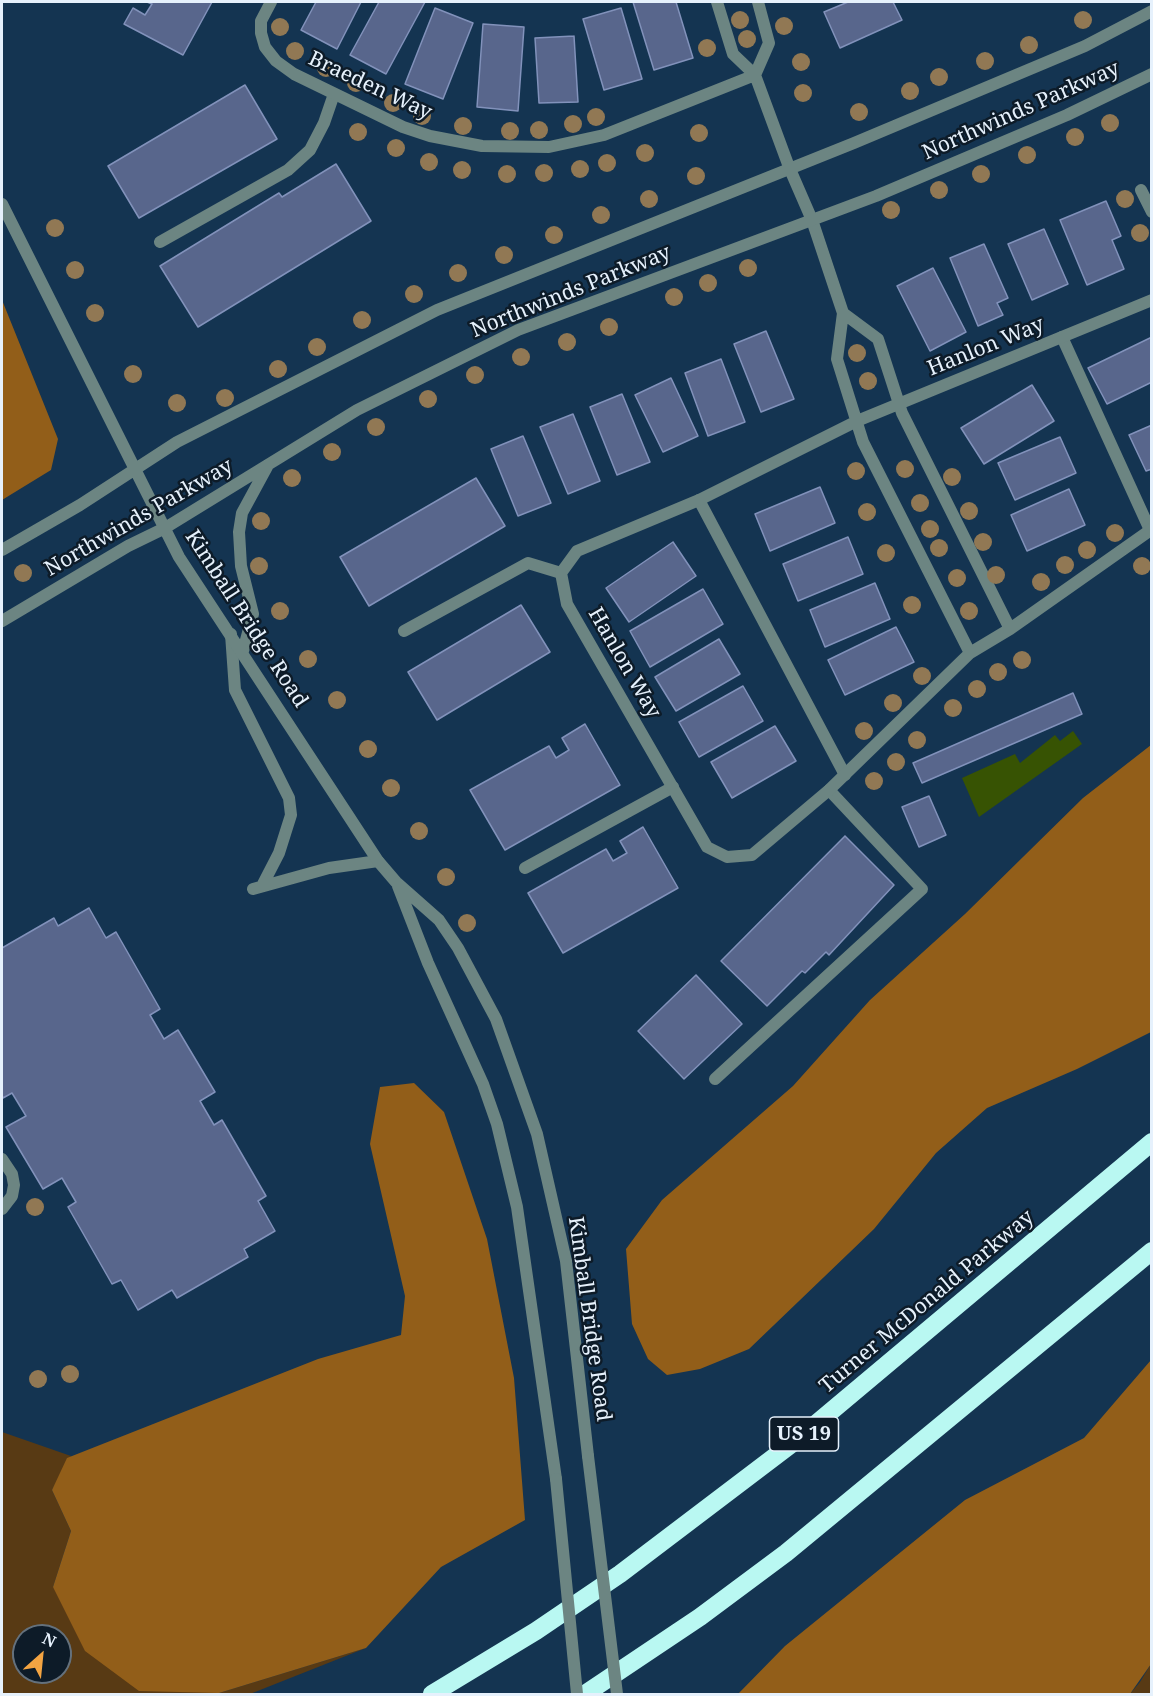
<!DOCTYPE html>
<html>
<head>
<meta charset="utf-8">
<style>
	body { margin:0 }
	#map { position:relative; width:1153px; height:1696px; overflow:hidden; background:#143451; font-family:"Noto Serif",serif }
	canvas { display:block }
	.frame { position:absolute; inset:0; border:3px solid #e6f1fc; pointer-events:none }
	.north { position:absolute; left:12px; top:1624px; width:60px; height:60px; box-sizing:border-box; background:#0d1b28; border:2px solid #64717d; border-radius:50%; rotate:27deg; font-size:16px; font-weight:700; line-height:24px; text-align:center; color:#e6f1fc }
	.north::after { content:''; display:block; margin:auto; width:21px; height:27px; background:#f3a442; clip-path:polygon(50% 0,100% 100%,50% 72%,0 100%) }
</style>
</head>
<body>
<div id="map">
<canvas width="1153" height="1696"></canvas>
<div class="frame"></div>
<div class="north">N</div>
</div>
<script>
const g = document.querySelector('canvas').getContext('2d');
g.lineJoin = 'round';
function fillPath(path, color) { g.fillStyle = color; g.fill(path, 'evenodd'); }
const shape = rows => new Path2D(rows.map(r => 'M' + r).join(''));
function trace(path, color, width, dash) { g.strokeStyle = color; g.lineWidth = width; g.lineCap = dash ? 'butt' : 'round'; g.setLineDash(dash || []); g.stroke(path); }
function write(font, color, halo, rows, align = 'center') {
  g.font = font + ' "Noto Serif",serif'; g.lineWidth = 5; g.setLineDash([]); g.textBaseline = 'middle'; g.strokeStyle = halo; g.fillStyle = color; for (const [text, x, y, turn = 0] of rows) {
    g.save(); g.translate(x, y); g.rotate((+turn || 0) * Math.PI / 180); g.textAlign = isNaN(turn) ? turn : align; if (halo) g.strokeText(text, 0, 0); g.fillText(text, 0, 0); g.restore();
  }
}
const green = shape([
	[2,1432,71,1456,52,1490,71,1531,53,1587,219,1693,366,1648,250,1694,2,1694],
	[24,1636,60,1636,60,1672,24,1672],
	[1151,1664,1151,1694,1130,1694,1140,1682]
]);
const forest = shape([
	[2,300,58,439,51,470,2,500],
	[1151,745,1151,1032,1077,1069,987,1108,936,1153,874,1229,749,1349,700,1369,667,1375,648,1359,632,1324,626,1249,662,1200,793,1086,870,1000,965,914,1083,798],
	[414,1083,444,1112,487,1239,514,1378,525,1520,441,1567,366,1648,219,1693,139,1691,85,1651,53,1587,71,1531,52,1490,67,1458,318,1359,401,1335,405,1296,370,1144,380,1087],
	[1151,1360,1151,1664,1130,1694,738,1694,785,1646,965,1500,1084,1438]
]);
const water = shape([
	[1073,731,1082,744,979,817,962,778,1015,754,1020,763,1055,735,1060,741]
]);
const building = shape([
	[147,2,212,2,183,55,124,24,133,8,145,15,152,4,147,2],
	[316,2,361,2,337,49,301,30,316,2],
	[379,2,425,2,386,74,350,55,379,2],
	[633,2,676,2,693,58,654,70,633,2],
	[848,2,893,2,902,20,840,48,824,12,848,2],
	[435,8,473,23,443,99,405,84,435,8],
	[621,8,642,79,604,90,583,19,621,8],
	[483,24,524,27,518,111,477,107,483,24],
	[574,36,578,102,539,103,535,38,574,36],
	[245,85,277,139,139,218,108,166,245,85],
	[336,164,371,221,198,327,160,266,279,193,282,197,336,164],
	[1106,201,1121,236,1112,240,1124,269,1087,285,1060,220,1106,201],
	[1044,229,1068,284,1032,300,1008,244,1044,229],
	[984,244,1008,298,997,303,1003,315,978,326,950,258,984,244],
	[933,268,966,332,930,351,897,286,933,268],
	[766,331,794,399,761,412,734,344,766,331],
	[1152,337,1152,382,1107,404,1088,368,1152,337],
	[721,359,745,422,708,436,685,373,721,359],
	[671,378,698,436,663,452,635,395,671,378],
	[1032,385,1054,421,984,464,961,428,1032,385],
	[622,394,650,462,617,475,590,407,622,394],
	[573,414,600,481,568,494,540,427,573,414],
	[1152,425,1152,469,1146,471,1129,435,1152,425],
	[523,436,551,503,518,516,491,449,523,436],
	[1060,437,1076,473,1015,500,998,463,1060,437],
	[476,478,505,526,369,606,340,557,476,478],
	[820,487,835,523,770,551,755,514,820,487],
	[1069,489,1085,525,1027,551,1011,515,1069,489],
	[848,537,863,574,798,601,783,564,848,537],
	[673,542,696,576,629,622,606,588,673,542],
	[875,583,890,619,825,647,810,610,875,583],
	[703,589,723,624,650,667,630,631,703,589],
	[521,605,550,652,437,720,408,672,521,605],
	[896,627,914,662,845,695,828,660,896,627],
	[719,639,740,674,676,711,655,677,719,639],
	[743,686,763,721,699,757,679,722,743,686],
	[1073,693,1082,714,922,783,913,763,1073,693],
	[585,724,620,785,505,850,470,790,549,746,556,758,569,750,562,738,585,724],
	[775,726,796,761,732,798,711,762,775,726],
	[929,796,946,835,919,847,902,807,929,796],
	[643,827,678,888,563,953,528,893,606,849,613,861,627,853,620,841,643,827],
	[845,836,894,885,829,955,826,952,805,973,802,971,767,1006,721,961,845,836],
	[89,908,106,938,116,932,160,1009,150,1015,164,1039,178,1030,215,1092,200,1101,214,1125,222,1120,266,1196,258,1201,275,1231,244,1249,248,1257,177,1298,172,1290,138,1310,121,1280,112,1284,68,1207,76,1202,62,1178,43,1189,6,1127,26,1116,12,1093,3,1098,2,1095,2,948,54,918,58,926,89,908],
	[696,975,742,1024,684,1079,638,1031,696,975]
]);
const service = shape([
	[1141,190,1152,212],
	[160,242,288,170,310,150,324,123,334,94],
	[1062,337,1150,530],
	[699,500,845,775],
	[404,631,528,563,561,573],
	[231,634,235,690,289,798,291,815,279,853,262,886],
	[525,868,673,787],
	[253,889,329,868,378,861],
	[715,1079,922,889,829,790],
	[2,1159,12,1174,14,1185,12,1196,2,1209]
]);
const minor = shape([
	[271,2,261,21,261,33,265,47,276,61,294,74,403,127,430,136,482,146,549,147,604,135,755,75],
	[717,2,733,54,755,75,789,167],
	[755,75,769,43,758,2],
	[812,220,843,313,837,359,863,442,970,653],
	[1152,300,857,421,699,500,577,551,561,573,567,604,707,847,727,857,752,855,829,790,970,653,1010,629,1152,529],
	[843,313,878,339,902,413,1010,629]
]);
const tertiary = shape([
	[789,167,812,220],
	[2,204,179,557,378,861,396,882,439,920,458,948,496,1019,537,1134,566,1261,588,1456],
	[2,550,80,505,177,442,437,310,854,143,1085,46,1152,11],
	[2,621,128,546,165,528,357,410,518,330,876,196,1067,115,1152,74],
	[243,651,253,614,241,566,239,532,242,513,267,467],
	[398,886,428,963,483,1084,497,1124,517,1207,556,1479]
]);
const motorway = shape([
	[432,1694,536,1631,620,1574,798,1439,1152,1142],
	[585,1694,700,1617,786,1553,1152,1251]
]);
const tertiaryBridge = shape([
	[588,1456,617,1694],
	[556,1479,577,1694]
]);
const trees = [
	[740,20],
	[1083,20],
	[784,26],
	[280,27],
	[747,39],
	[1029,45],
	[707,48],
	[295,51],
	[985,61],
	[801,62],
	[326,68],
	[939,77],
	[356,83],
	[910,91],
	[803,93],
	[393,103],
	[859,112],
	[422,116],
	[596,117],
	[1110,123],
	[573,124],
	[463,126],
	[539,130],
	[510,131],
	[358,132],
	[699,133],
	[1075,137],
	[396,148],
	[645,153],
	[1027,155],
	[429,162],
	[607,163],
	[580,169],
	[462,170],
	[544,173],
	[507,174],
	[981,174],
	[696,176],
	[939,190],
	[649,199],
	[1125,199],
	[891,210],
	[601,215],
	[55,228],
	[1140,233],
	[554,235],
	[504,255],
	[748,268],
	[75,270],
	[458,273],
	[708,283],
	[414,294],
	[674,297],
	[95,313],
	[362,320],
	[609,327],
	[567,342],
	[317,347],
	[857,353],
	[521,357],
	[278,369],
	[133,374],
	[475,375],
	[868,381],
	[225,398],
	[428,399],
	[177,403],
	[376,427],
	[332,452],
	[905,469],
	[856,471],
	[952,477],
	[292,478],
	[920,503],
	[969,511],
	[867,512],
	[261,521],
	[930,529],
	[1115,533],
	[983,542],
	[939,548],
	[1087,550],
	[886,553],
	[1065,565],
	[259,566],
	[1142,566],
	[23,573],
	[996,575],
	[957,578],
	[1041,582],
	[912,605],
	[280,611],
	[969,611],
	[308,659],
	[1022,660],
	[998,672],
	[922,676],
	[977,689],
	[337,700],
	[893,703],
	[953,708],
	[864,731],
	[917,740],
	[368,749],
	[896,762],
	[874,781],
	[391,788],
	[419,831],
	[446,877],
	[467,923],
	[35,1207],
	[70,1374],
	[38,1379]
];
const shields = [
	[804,1434,69]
];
const shieldNames = [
	["US 19",804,1434]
];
const streetNames = [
	["Braeden Way",370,86,25],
	["Northwinds Parkway",1021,111,-24],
	["Northwinds Parkway",571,292,-22],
	["Hanlon Way",986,347,-22],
	["Northwinds Parkway",139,518,-30],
	["Kimball Bridge Road",246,619,57],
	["Hanlon Way",624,663,60],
	["Turner McDonald Parkway",927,1302,-40],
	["Kimball Bridge Road",589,1319,82]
];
fillPath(green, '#583a14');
fillPath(forest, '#925e19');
fillPath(water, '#375303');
fillPath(building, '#58668c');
trace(building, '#8292bb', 1.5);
trace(service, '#6c8582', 12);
trace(minor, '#6c8582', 12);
trace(tertiary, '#6c8582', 12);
trace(motorway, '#b9f8f2', 18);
trace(tertiaryBridge, '#6c8582', 12);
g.fillStyle = '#917854';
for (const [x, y] of trees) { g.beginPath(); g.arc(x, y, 9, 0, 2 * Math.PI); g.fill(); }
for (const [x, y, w] of shields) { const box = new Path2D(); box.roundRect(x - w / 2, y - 17, w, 34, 4.5); g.fillStyle = '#0d1b28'; g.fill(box); trace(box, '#e6f1fc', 1.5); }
write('bold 20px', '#e6f1fc', null, shieldNames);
write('21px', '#e6f1fc', '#0d1b28', streetNames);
</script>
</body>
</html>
